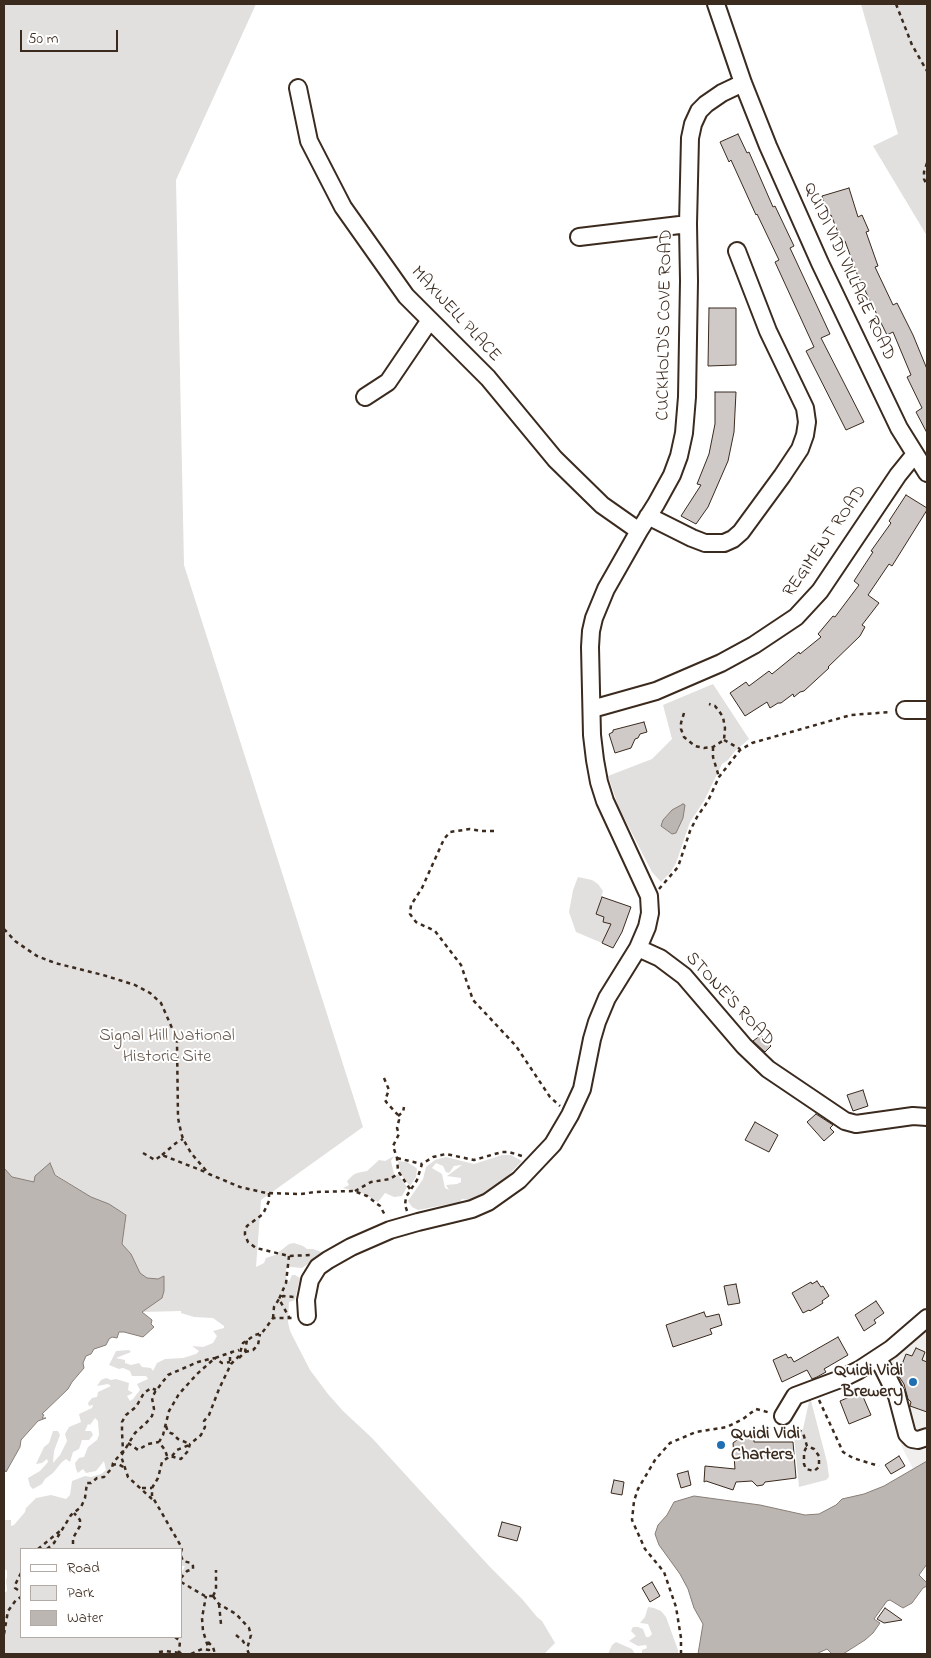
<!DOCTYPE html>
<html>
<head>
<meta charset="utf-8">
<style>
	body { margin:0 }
	#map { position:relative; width:931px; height:1658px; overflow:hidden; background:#fff; font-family:"Indie Flower",sans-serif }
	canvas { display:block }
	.frame { position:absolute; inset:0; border:5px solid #3b2a1e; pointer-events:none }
	.legend { position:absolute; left:20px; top:1548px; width:162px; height:90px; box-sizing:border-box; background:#fff; border:1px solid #b1aaa5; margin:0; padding:6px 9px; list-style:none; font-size:15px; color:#3b2a1e }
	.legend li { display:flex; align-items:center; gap:10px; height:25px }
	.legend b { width:25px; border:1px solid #b1aaa5 }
	.scale { position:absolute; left:20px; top:30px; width:98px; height:22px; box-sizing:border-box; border:2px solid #3b2a1e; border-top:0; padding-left:6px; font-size:15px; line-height:18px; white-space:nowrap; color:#3b2a1e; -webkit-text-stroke:4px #fff; paint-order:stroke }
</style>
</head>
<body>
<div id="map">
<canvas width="931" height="1658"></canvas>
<div class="frame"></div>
<ul class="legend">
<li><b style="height:6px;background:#fff"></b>Road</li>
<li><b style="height:14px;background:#e2e0de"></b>Park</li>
<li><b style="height:14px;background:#bcb6b3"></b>Water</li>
</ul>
<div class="scale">50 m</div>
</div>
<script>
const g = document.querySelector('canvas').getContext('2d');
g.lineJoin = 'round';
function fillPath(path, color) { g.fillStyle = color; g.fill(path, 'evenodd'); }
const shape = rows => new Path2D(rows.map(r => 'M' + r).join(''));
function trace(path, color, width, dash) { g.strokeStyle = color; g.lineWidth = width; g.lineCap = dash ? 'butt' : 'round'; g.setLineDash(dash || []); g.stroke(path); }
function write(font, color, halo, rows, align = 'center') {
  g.font = font + ' "Indie Flower",sans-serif'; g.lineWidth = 4; g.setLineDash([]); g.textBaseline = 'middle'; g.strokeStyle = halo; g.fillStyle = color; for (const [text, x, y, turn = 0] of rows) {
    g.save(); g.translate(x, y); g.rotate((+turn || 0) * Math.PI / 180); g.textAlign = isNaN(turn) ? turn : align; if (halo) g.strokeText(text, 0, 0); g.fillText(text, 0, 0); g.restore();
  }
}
const built = shape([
	[927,1326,927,1461,913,1469,902,1447,889,1394,876,1368]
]);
const green = shape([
	[4,4,256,4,176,180,184,565,363,1127,261,1200,256,1267,264,1263,266,1258,275,1255,289,1244,294,1243,303,1246,307,1249,313,1249,324,1253,302,1268,291,1267,286,1269,286,1277,289,1282,292,1275,295,1275,300,1278,295,1300,289,1302,288,1322,290,1331,310,1370,328,1394,343,1411,372,1438,490,1567,523,1600,537,1617,542,1621,555,1643,544,1654,4,1654,4,1592,6,1592,7,1590,6,1581,7,1576,7,1571,4,1568,4,1520,11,1520,11,1526,14,1525,25,1512,26,1508,36,1498,51,1495,66,1499,70,1495,72,1481,85,1476,91,1477,101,1474,106,1470,104,1461,96,1471,86,1473,83,1469,78,1473,76,1469,75,1463,79,1458,84,1457,88,1447,97,1440,99,1435,98,1421,95,1418,90,1425,88,1424,85,1431,91,1431,93,1435,89,1440,82,1440,79,1449,73,1452,70,1462,66,1459,62,1462,53,1473,45,1479,42,1484,33,1489,30,1486,28,1478,40,1471,48,1462,47,1459,42,1463,36,1464,44,1447,49,1443,53,1431,58,1431,60,1435,54,1451,53,1463,60,1455,67,1441,65,1434,69,1427,81,1422,79,1414,92,1408,93,1405,89,1406,88,1403,92,1398,97,1397,98,1392,111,1386,108,1384,97,1386,101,1380,106,1378,111,1380,116,1379,129,1383,128,1390,133,1393,127,1396,130,1401,133,1399,140,1390,137,1384,148,1379,146,1376,132,1376,130,1371,123,1368,119,1369,109,1365,116,1351,129,1350,131,1352,116,1358,125,1360,125,1363,131,1365,139,1363,142,1367,151,1368,153,1371,157,1363,165,1359,183,1358,196,1354,199,1351,192,1346,203,1347,213,1343,217,1336,213,1331,224,1328,224,1326,213,1318,194,1317,181,1313,181,1311,142,1312,164,1276,158,1279,147,1278,140,1273,131,1254,122,1244,126,1214,109,1204,91,1197,55,1174,50,1163,35,1183,12,1177,4,1168],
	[21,1549,181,1549,181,1566,185,1566,181,1574,181,1637,21,1637],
	[861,4,927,4,927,236,873,146,898,134],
	[713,684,749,739,735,751,728,760,722,764,704,801,690,822,676,863,670,873,661,882,652,872,619,808,608,776,652,759,672,739,663,705],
	[578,877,592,880,598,884,603,891,596,914,604,917,603,922,611,924,602,943,576,932,569,912,573,890],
	[502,1155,511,1155,522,1161,503,1181,478,1197,470,1200,462,1199,460,1202,418,1210,412,1207,408,1201,423,1179,426,1167,435,1160,446,1157,474,1164],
	[436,1163,443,1166,446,1172,449,1173,454,1166,462,1165,447,1176,461,1178,461,1182,457,1184,446,1185,449,1190,445,1188,442,1174,432,1168],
	[394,1156,391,1161,394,1174,395,1176,398,1174,407,1187,402,1196,394,1197,385,1193,378,1202,362,1193,343,1188,349,1185,347,1181,353,1175,357,1173,367,1171,379,1160,385,1161],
	[398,1161,407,1162,415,1167,417,1169,416,1177,410,1186,401,1175],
	[810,1397,827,1462,829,1477,826,1480,799,1487,794,1436,803,1429],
	[648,1607,654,1608,661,1611,666,1617,678,1650,678,1654,642,1654,642,1650,647,1648,646,1645,638,1646,629,1641,636,1636,631,1631,633,1627,638,1627,643,1629,646,1637,649,1637,652,1634,648,1624,640,1623,645,1617],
	[616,1642,632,1649,635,1654,608,1654,612,1645]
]);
const water = shape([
	[683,804,685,805,683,818,676,833,672,834,661,826,663,820,672,810,683,804],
	[50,1163,55,1175,91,1197,109,1204,126,1215,122,1244,131,1254,140,1273,147,1278,158,1279,164,1276,164,1291,162,1298,142,1312,152,1320,151,1324,154,1327,143,1337,124,1332,119,1332,117,1338,112,1337,109,1339,106,1345,94,1349,91,1354,86,1356,83,1363,84,1368,72,1382,68,1389,42,1414,44,1415,42,1418,46,1418,38,1421,21,1440,20,1447,6,1472,4,1469,4,1168,12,1177,34,1182,35,1176,50,1163],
	[927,1461,927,1564,919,1575,927,1583,927,1586,923,1588,912,1603,903,1608,890,1600,887,1601,874,1619,880,1623,873,1633,865,1640,843,1654,832,1654,827,1649,816,1654,698,1654,703,1624,694,1608,688,1589,680,1574,659,1545,655,1534,658,1525,667,1515,674,1502,694,1496,760,1505,805,1515,819,1514,836,1505,842,1499,864,1494,884,1486,927,1461]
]);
const building = shape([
	[738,134,747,153,749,152,773,207,775,206,794,246,790,248,830,334,821,338,864,422,846,430,806,351,814,347,775,262,779,260,757,214,756,215,731,160,729,162,720,142,738,134],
	[849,188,858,217,862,215,869,231,866,232,878,266,875,267,893,305,897,303,913,335,927,369,927,433,916,412,922,408,907,377,911,375,893,332,887,335,857,274,845,241,842,242,831,215,828,216,822,196,849,188],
	[709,308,736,308,736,365,708,366,709,308],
	[715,392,736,392,734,432,728,461,708,507,696,524,681,516,701,485,697,484,709,454,715,424,715,392],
	[906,495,927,508,927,510,892,566,889,564,868,595,879,603,862,625,865,627,860,636,828,667,829,668,804,691,800,692,794,697,793,694,781,703,778,703,770,708,767,702,745,716,730,693,746,682,749,686,769,671,772,674,799,652,800,654,821,637,818,634,833,616,835,617,859,585,854,581,873,552,871,551,891,523,889,521,906,495],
	[644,722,647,732,640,734,638,738,635,739,631,748,615,753,609,734,613,732,613,730,644,722],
	[602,897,631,907,622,932,613,948,602,943,611,924,603,922,604,917,596,914,602,897],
	[761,1035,771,1046,765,1052,753,1041,761,1035],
	[863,1090,868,1106,853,1111,847,1095,863,1090],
	[816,1114,833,1125,830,1128,834,1132,824,1141,807,1122,816,1114],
	[755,1122,778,1135,769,1152,745,1140,755,1122],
	[817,1281,821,1287,823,1286,829,1296,822,1301,823,1303,810,1311,809,1310,803,1313,792,1293,811,1282,812,1284,817,1281],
	[736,1284,740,1303,728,1305,724,1286,736,1284],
	[876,1301,884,1313,874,1320,876,1323,864,1331,855,1315,876,1301],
	[704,1312,706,1317,719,1314,722,1325,710,1329,712,1334,673,1347,666,1325,704,1312],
	[838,1337,848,1355,824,1369,826,1372,817,1377,812,1379,807,1370,782,1382,773,1360,786,1354,788,1358,791,1357,794,1362,838,1337],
	[916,1348,925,1352,922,1360,927,1362,927,1412,910,1406,911,1402,908,1399,904,1384,898,1375,906,1354,912,1356,916,1348],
	[861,1392,871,1415,849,1424,840,1401,861,1392],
	[754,1436,754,1442,793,1442,796,1478,765,1482,763,1485,757,1486,752,1481,736,1482,733,1490,706,1481,704,1482,705,1466,735,1469,733,1443,741,1437,754,1436],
	[899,1456,905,1466,891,1474,885,1465,899,1456],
	[688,1471,691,1485,681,1488,677,1474,688,1471],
	[614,1480,624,1482,622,1495,611,1493,614,1480],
	[502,1522,521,1527,517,1541,498,1536,502,1522],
	[652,1582,660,1596,650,1602,642,1588,652,1582],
	[885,1608,902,1620,884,1623,877,1619,885,1608]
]);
const path = shape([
	[896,4,912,45,927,71],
	[927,163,924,172,924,179,927,185],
	[684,713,681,723,681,729,684,737,695,746,704,748,713,747,724,740,725,728,723,717,719,711,715,706,709,704],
	[724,740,740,749],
	[713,747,713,757,719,777],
	[494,831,481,831,470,829,450,832,444,839,422,888,411,905,410,914,416,922,435,931,461,965,473,1000,516,1046,550,1097,560,1106],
	[659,889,678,867,690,831,697,817,708,801,719,777,740,750,752,743,851,715,891,712],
	[4,929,15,941,37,956,55,963,103,975,135,985,150,993,161,1003,172,1028,177,1042,178,1118,181,1132,183,1139,191,1153,209,1174,240,1187,266,1193,301,1194,315,1192,354,1191,367,1196,380,1206,386,1217],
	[384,1078,389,1090,385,1100,387,1103,398,1115,399,1120,397,1128,399,1134,393,1146,397,1158,398,1171,410,1189],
	[398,1116,403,1112,404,1107],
	[143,1153,155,1160,162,1155,208,1173],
	[162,1155,176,1143,183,1139],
	[397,1158,422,1164],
	[355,1191,371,1182,390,1179,399,1173],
	[269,1193,269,1201,263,1214,247,1226,245,1231,245,1235,248,1242,256,1248,289,1256,311,1255],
	[407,1211,405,1205,406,1197,417,1180,422,1164,433,1157,446,1154,474,1160,502,1152,509,1152,522,1156],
	[289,1256,286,1283,279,1299,290,1319],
	[273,1318,274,1307,279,1299,283,1296,294,1297],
	[245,1352,253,1350,258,1345,260,1334],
	[239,1358,245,1352,247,1340],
	[230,1361,230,1354,232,1352,239,1350],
	[819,1400,843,1452,853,1458,879,1466],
	[792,1424,803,1433,807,1446,814,1449,819,1456,819,1467,814,1471,806,1469,804,1464,804,1452,807,1446],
	[166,1426,168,1432,173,1434,178,1439,190,1444],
	[128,1443,138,1450,148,1444,159,1442],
	[167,1456,165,1450,159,1442,163,1435,169,1411,179,1394,197,1374,215,1358,232,1352],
	[172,1456,177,1450,189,1445],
	[112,1465,118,1464,125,1468],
	[142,1488,152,1488],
	[152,1499,128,1477,121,1456,135,1433,147,1422,152,1416,154,1409,152,1398,155,1392,168,1375,198,1362,210,1359,215,1358,222,1363,230,1362],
	[73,1544,73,1538,80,1526,80,1520,74,1513],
	[38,1549,60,1531],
	[47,1549,54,1543,71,1515,81,1507,85,1498,87,1483,91,1483,97,1478,104,1477,112,1468,113,1463,123,1451,122,1432,122,1422,126,1415,136,1407,144,1393,151,1388,156,1390],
	[181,1552,182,1548,152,1496,152,1488,158,1478,162,1462,170,1456,181,1459,188,1451,190,1444,201,1435,205,1427,204,1421,209,1415,219,1389,231,1364,239,1356,243,1343,255,1335,262,1333,273,1318,293,1318],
	[181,1556,183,1561,191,1563,193,1566,193,1569,187,1571,181,1578],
	[21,1573,15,1585,15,1588,21,1592],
	[181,1582,205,1596,213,1596],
	[213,1596,219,1604,236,1614,249,1628,251,1635,247,1649,249,1654],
	[213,1596,216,1590,216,1570],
	[219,1604,221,1624,223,1627],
	[4,1634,8,1611,16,1600,21,1597],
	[236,1635,243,1641,246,1647],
	[175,1637,180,1641,179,1652,182,1654],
	[208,1642,213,1647,215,1654],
	[159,1652,166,1651,179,1653],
	[191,1654,202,1649,209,1650,203,1631,202,1618,206,1596],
	[681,1654,681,1638,676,1607,664,1572,645,1549,632,1520,634,1501,638,1489,655,1460,670,1443,696,1432,727,1427,743,1419,756,1409,771,1413]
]);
const minor = shape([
	[716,4,743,83,768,146,820,263,899,428,927,473],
	[298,88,309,141,343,207,406,296,488,378,555,459,602,505,639,531],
	[579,237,688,224],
	[365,397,388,382,430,320],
	[648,516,692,538,705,543,724,543,733,539,741,532,782,476,800,449,805,435,807,422,805,408,768,331,737,251],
	[592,709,656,691,721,663,754,645,796,617,820,591,898,475,915,454],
	[905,710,927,710],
	[638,948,660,958,684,976,744,1046,768,1069,845,1121,856,1124,913,1116,927,1117],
	[307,1316,306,1300,310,1280,318,1267,328,1260,351,1247,390,1230,418,1222,472,1209,488,1202,519,1180,553,1144,570,1115,582,1089,592,1039,597,1022,607,998,638,948,647,927,650,913,649,896,605,801,599,782,595,760,592,735,590,647,591,631,594,618,606,589,639,531,656,504,672,475,679,456,684,433,687,397,689,281,688,224,690,138,693,124,699,111,706,104,722,93,743,83],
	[878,1358,897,1396,907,1434,912,1439,918,1440,927,1437],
	[783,1416,795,1396,843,1378,859,1370,891,1349,927,1318]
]);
const markers = [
	[913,1382,5,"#1f6fb2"],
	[721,1445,5,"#1f6fb2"]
];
const streetNames = [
	["QUIDI VIDI VILLAGE ROAD",848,272,65],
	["MAXWELL PLACE",455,315,47],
	["CUCKHOLD'S COVE ROAD",666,325,-89],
	["REGIMENT ROAD",826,542,-55],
	["STONE'S ROAD",729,1000,47]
];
const parkNames = [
	["Signal Hill National",167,1037],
	["Historic Site",167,1058]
];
const poiNames = [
	["Quidi Vidi",903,1372],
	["Brewery",903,1393],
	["Quidi Vidi",731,1435,"left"],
	["Charters",731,1456,"left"]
];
fillPath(built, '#f1efee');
fillPath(green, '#e2e0de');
fillPath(water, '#bcb6b3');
trace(water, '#887e77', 1);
fillPath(building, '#cfcac7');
trace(building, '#3b2a1e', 1);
trace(minor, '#3b2a1e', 20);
trace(path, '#3b2a1e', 2.5, [4, 4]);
trace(minor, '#fff', 16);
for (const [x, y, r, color] of markers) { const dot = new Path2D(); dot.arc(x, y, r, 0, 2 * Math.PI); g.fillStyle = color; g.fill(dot); trace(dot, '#fff', 2); }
write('18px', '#3b2a1e', '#fff', streetNames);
write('18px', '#65584e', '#fff', parkNames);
write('bold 18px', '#3b2a1e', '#fff', poiNames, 'right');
</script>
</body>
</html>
